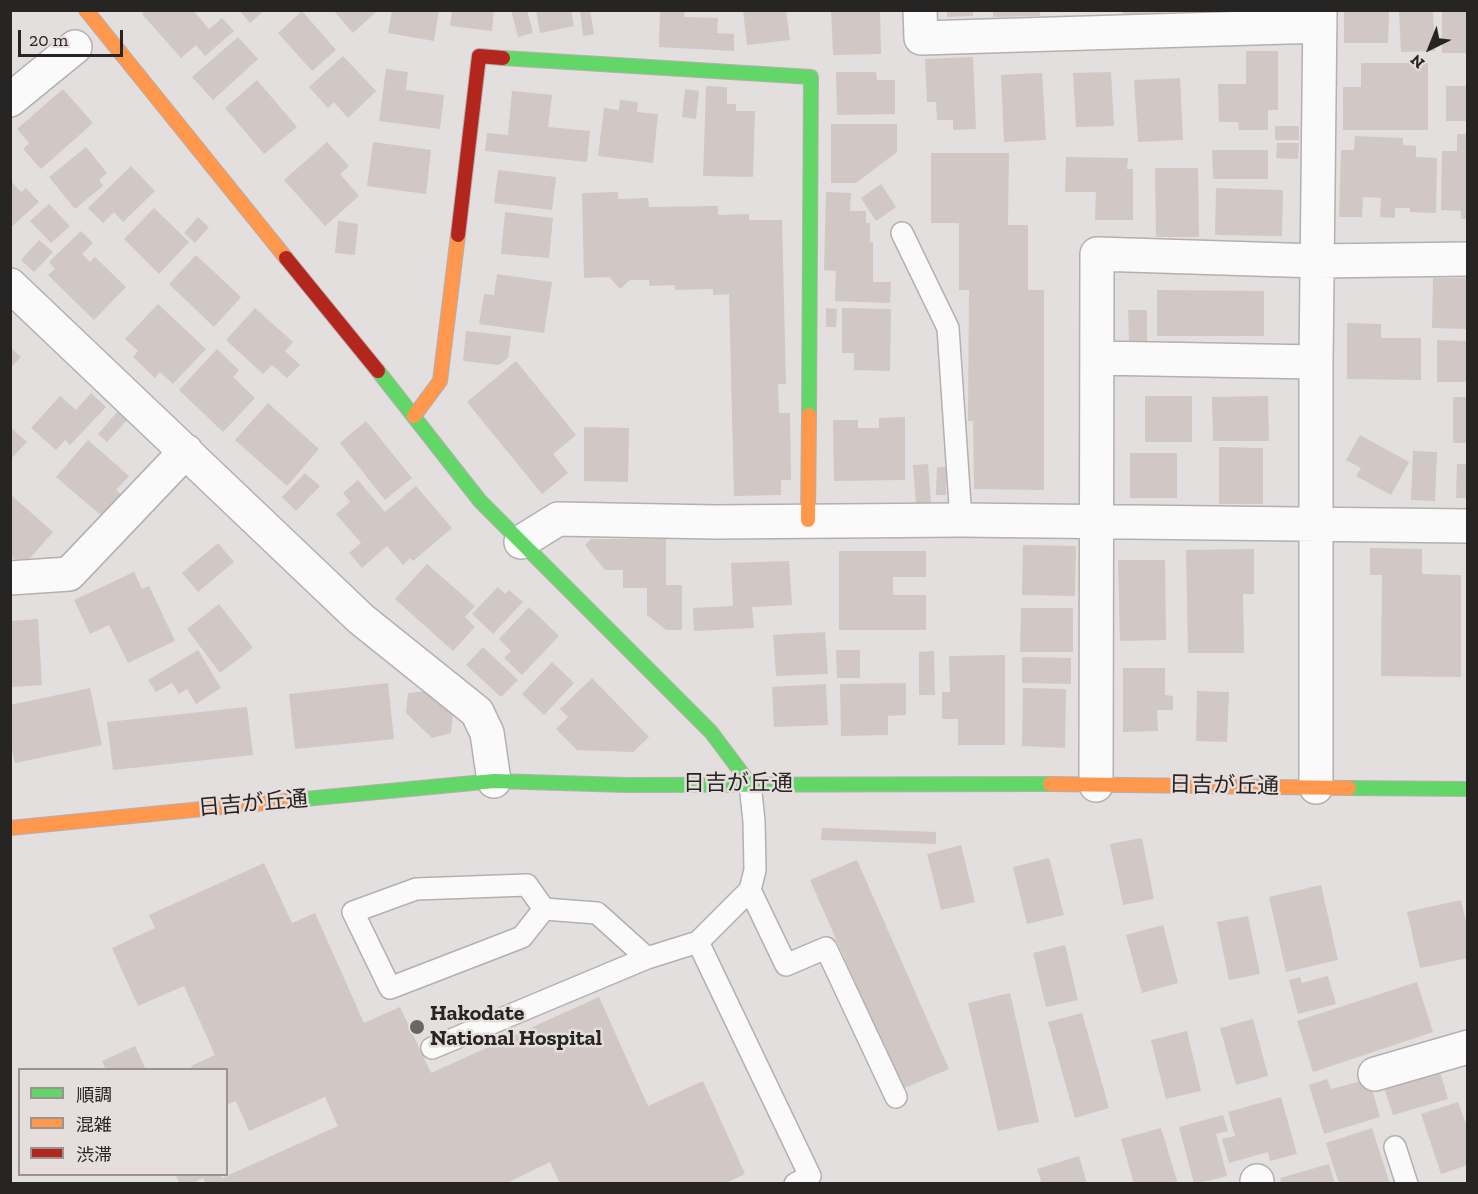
<!DOCTYPE html>
<html>
<head>
<meta charset="utf-8">
<style>
	body { margin:0 }
	#map { position:relative; width:1478px; height:1194px; overflow:hidden; background:#e3dfde; font-family:"Zilla Slab","Noto Sans JP",serif }
	canvas { display:block }
	.frame { position:absolute; inset:0; border:12px solid #272524; pointer-events:none }
	.legend { position:absolute; left:18px; top:1068px; width:210px; height:108px; box-sizing:border-box; background:#e5dedc; border:2px solid #999492; margin:0; padding:8px 10px; list-style:none; font-size:18px; color:#272524 }
	.legend li { display:flex; align-items:center; gap:12px; height:30px }
	.legend b { width:30px; border:2px solid #999492 }
	.north { position:absolute; left:1400px; top:18px; width:60px; height:60px; -webkit-text-stroke:4px #e5dedc; paint-order:stroke; rotate:223deg; font-size:16px; font-weight:700; line-height:24px; text-align:center; color:#272524 }
	.north::after { content:''; display:block; margin:auto; width:21px; height:27px; background:#272524; clip-path:polygon(50% 0,100% 100%,50% 72%,0 100%) }
	.scale { position:absolute; left:18px; top:30px; width:105px; height:27px; box-sizing:border-box; border:3px solid #272524; border-top:0; padding-left:8px; font-size:18px; line-height:21px; white-space:nowrap; color:#272524; -webkit-text-stroke:4px #e5dedc; paint-order:stroke }
</style>
</head>
<body>
<div id="map">
<canvas width="1478" height="1194"></canvas>
<div class="frame"></div>
<ul class="legend">
<li><b style="height:8px;background:#63d668"></b>順調</li>
<li><b style="height:8px;background:#ff974d"></b>混雑</li>
<li><b style="height:8px;background:#b3261e"></b>渋滞</li>
</ul>
<div class="north">N</div>
<div class="scale">20 m</div>
</div>
<script>
const g = document.querySelector('canvas').getContext('2d');
g.lineJoin = 'round';
function fillPath(path, color) { g.fillStyle = color; g.fill(path, 'evenodd'); }
const shape = rows => new Path2D(rows.map(r => 'M' + r).join(''));
function trace(path, color, width, dash) { g.strokeStyle = color; g.lineWidth = width; g.lineCap = dash ? 'butt' : 'round'; g.setLineDash(dash || []); g.stroke(path); }
function write(font, color, halo, rows, align = 'center') {
  g.font = font + ' "Zilla Slab","Noto Sans JP",serif'; g.lineWidth = 5; g.setLineDash([]); g.textBaseline = 'middle'; g.strokeStyle = halo; g.fillStyle = color; for (const [text, x, y, turn = 0] of rows) {
    g.save(); g.translate(x, y); g.rotate((+turn || 0) * Math.PI / 180); g.textAlign = isNaN(turn) ? turn : align; if (halo) g.strokeText(text, 0, 0); g.fillText(text, 0, 0); g.restore();
  }
}
const building = shape([
	[146,10,193,10,209,29,222,18,234,31,205,56,196,45,181,58,142,14],
	[239,10,265,10,250,23],
	[333,10,378,10,353,33],
	[392,10,439,10,434,41,388,33],
	[452,10,494,10,492,31,450,26],
	[511,10,527,10,533,33,518,37],
	[536,10,571,10,574,26,540,33],
	[580,10,590,10,594,34,583,36],
	[660,10,685,10,684,17,718,18,717,33,734,34,734,51,659,47],
	[743,10,786,10,790,40,747,45],
	[831,10,880,10,881,54,833,55],
	[947,10,973,10,973,16,947,17],
	[993,10,1040,10,1040,16,993,17],
	[1123,10,1162,10,1162,16,1123,17],
	[1344,10,1389,10,1388,43,1344,43],
	[1399,10,1433,10,1435,51,1401,52],
	[1442,10,1468,10,1468,53,1442,53],
	[302,11,336,50,312,71,278,33],
	[238,37,258,59,213,100,192,77],
	[1246,51,1278,51,1278,110,1268,110,1268,130,1239,130,1238,122,1219,122,1218,84,1246,84],
	[343,56,376,91,348,118,334,102,328,108,309,87],
	[973,57,976,129,953,130,953,120,937,120,936,102,927,102,925,59],
	[1361,63,1428,63,1428,130,1343,130,1343,87,1361,87],
	[386,69,408,72,406,90,444,95,440,129,379,121],
	[836,72,876,72,877,80,895,80,895,114,837,115],
	[1111,72,1114,126,1076,127,1073,73],
	[1042,73,1046,140,1004,142,1001,75],
	[1180,78,1183,140,1138,142,1134,80],
	[257,80,297,127,264,154,225,108],
	[706,86,727,87,727,104,736,104,736,111,755,111,753,177,703,176],
	[1446,86,1468,86,1468,121,1446,121],
	[63,89,93,123,41,169,23,149,29,143,17,129],
	[685,89,699,91,696,119,682,117],
	[512,91,552,95,548,127,590,131,587,162,485,151,487,133,508,135],
	[620,100,638,102,637,112,658,114,653,163,598,156,604,108,619,110],
	[831,124,897,124,897,152,856,183,831,183],
	[1275,126,1299,126,1299,140,1275,140],
	[1457,134,1468,134,1468,219,1461,219,1461,211,1441,210,1442,151,1457,151],
	[1355,136,1403,138,1403,145,1416,146,1416,157,1437,158,1436,213,1410,212,1410,208,1395,208,1395,218,1380,217,1381,198,1363,197,1362,217,1339,217,1341,150,1354,150],
	[327,142,349,166,340,174,359,196,325,226,284,180],
	[373,142,431,150,426,194,367,186],
	[1277,143,1299,143,1298,159,1276,158],
	[86,147,107,173,99,180,103,186,75,209,49,177],
	[1212,150,1268,150,1268,179,1213,179],
	[931,153,1009,153,1008,225,1028,225,1028,290,1044,290,1044,490,974,489,973,421,968,421,969,290,959,290,959,223,931,223],
	[1066,157,1128,158,1127,169,1133,169,1133,220,1095,220,1096,192,1065,192],
	[131,166,155,191,123,222,114,212,103,223,88,208],
	[1155,168,1198,168,1199,237,1156,237],
	[498,170,556,177,552,210,494,203],
	[10,180,21,192,26,188,39,202,10,228],
	[881,184,896,207,876,221,861,198],
	[1216,188,1283,190,1282,236,1215,235],
	[618,192,618,199,648,198,649,207,718,206,718,215,749,214,749,220,782,220,786,384,778,384,779,413,790,413,791,480,781,480,781,495,734,496,729,294,713,295,713,289,675,290,675,285,649,286,649,280,630,280,620,289,609,277,584,278,582,193],
	[826,192,851,193,850,211,866,211,866,223,870,223,870,242,873,242,873,282,891,282,890,303,835,301,836,271,824,270],
	[49,204,70,226,51,243,30,221],
	[154,208,189,242,159,274,124,239],
	[505,212,553,218,549,258,501,254],
	[198,217,209,227,195,243,184,233],
	[338,221,358,224,355,255,335,253],
	[81,231,93,243,82,254,90,262,95,257,126,287,94,320,48,275,55,269,49,262],
	[39,240,53,252,34,272,21,260],
	[196,255,241,297,214,327,169,284],
	[497,274,552,282,544,333,479,324,484,294,494,295],
	[1433,278,1468,278,1468,329,1432,328],
	[1157,290,1264,291,1264,336,1157,336],
	[158,304,206,349,173,384,160,372,155,378,133,357,138,351,125,339],
	[255,308,293,342,285,351,300,365,287,378,272,365,263,374,226,340],
	[826,308,837,309,836,327,826,327],
	[842,308,891,309,890,371,854,370,854,353,842,353],
	[1128,310,1147,310,1147,342,1129,342],
	[1347,323,1381,324,1381,338,1421,338,1421,380,1347,379],
	[466,331,511,336,508,358,499,365,463,361],
	[1437,340,1468,341,1468,382,1437,382],
	[10,347,21,357,10,368],
	[217,349,239,370,233,377,255,398,223,432,179,390],
	[516,361,576,435,553,454,568,473,542,494,467,402],
	[91,393,106,407,70,445,65,440,56,450,31,428,60,396,76,410],
	[1145,396,1192,396,1192,442,1145,442],
	[1268,396,1269,441,1213,441,1212,397],
	[1453,397,1468,397,1468,443,1453,443],
	[268,403,319,449,287,486,235,440],
	[118,411,127,420,107,442,98,434],
	[905,417,905,480,834,481,833,420,858,420,858,428,879,428,879,418],
	[366,421,412,478,385,500,340,443],
	[10,427,27,442,10,460],
	[584,427,629,428,628,482,584,481],
	[1360,435,1409,462,1391,495,1356,476,1361,468,1346,460],
	[88,440,129,476,116,490,122,495,103,517,56,477],
	[1219,447,1263,448,1263,504,1219,504],
	[1413,451,1437,452,1435,501,1411,500],
	[1130,453,1177,453,1177,498,1130,498],
	[928,464,931,503,916,504,913,465],
	[1457,464,1468,464,1468,498,1456,498],
	[937,467,946,467,946,495,936,495],
	[305,473,320,486,296,511,282,497],
	[358,480,385,512,416,486,452,528,413,561,410,558,403,565,387,546,362,568,349,553,361,543,336,514,350,502,343,493],
	[10,494,53,532,23,566,10,555,12,541,10,539],
	[591,539,666,539,666,585,682,585,682,630,666,630,647,615,647,588,623,588,623,570,605,570,585,545],
	[218,543,234,562,198,592,182,573],
	[1023,545,1076,546,1075,596,1022,595],
	[1370,548,1422,549,1422,574,1461,575,1461,677,1381,676,1382,575,1370,575],
	[1254,549,1254,594,1243,594,1244,653,1188,653,1186,550],
	[839,551,926,551,926,577,893,577,893,595,926,595,926,630,839,630],
	[1118,560,1165,560,1166,640,1120,641],
	[789,561,792,605,752,607,754,628,694,631,693,608,733,606,731,563],
	[427,564,475,606,465,617,475,627,453,651,395,599],
	[134,572,142,589,149,586,175,641,128,663,109,625,90,634,74,600],
	[498,587,505,594,509,590,523,602,493,634,472,614],
	[219,604,253,648,220,673,187,629],
	[529,607,559,636,522,675,504,658,511,651,499,639],
	[1021,608,1073,608,1073,652,1020,652],
	[38,619,42,685,10,687,10,621],
	[825,632,828,674,776,676,773,635],
	[483,647,518,680,501,697,466,665],
	[198,650,221,688,196,704,187,689,179,694,172,683,156,692,148,680],
	[836,650,860,650,860,678,837,678],
	[934,651,935,695,919,695,919,652],
	[1005,655,1005,745,958,745,958,719,942,719,942,692,950,692,949,656],
	[1022,657,1071,658,1071,684,1022,683],
	[552,662,574,683,544,715,522,694],
	[1123,668,1165,668,1165,695,1173,696,1173,710,1157,710,1158,731,1123,732],
	[592,678,649,737,633,752,577,750,556,729,568,717,560,709],
	[388,683,394,739,295,749,289,694],
	[906,683,906,715,888,716,888,735,841,736,840,684],
	[826,684,828,725,774,727,772,687],
	[90,688,102,745,15,763,10,741,10,705],
	[1023,688,1066,689,1065,748,1022,746],
	[428,691,453,713,451,733,432,738,406,713,408,693],
	[1197,691,1229,692,1227,742,1196,741],
	[247,707,253,755,113,770,107,722],
	[822,828,936,832,936,844,821,840],
	[1142,838,1154,899,1123,905,1110,844],
	[961,845,975,902,941,910,927,854],
	[1049,858,1064,915,1027,924,1013,867],
	[857,860,949,1069,902,1089,810,880],
	[264,863,292,923,315,913,364,1023,400,1007,431,1073,599,997,648,1106,703,1081,745,1174,724,1184,560,1184,550,1162,505,1184,206,1184,203,1178,191,1184,180,1184,175,1174,220,1174,222,1178,338,1126,325,1097,249,1131,236,1101,226,1105,226,1070,193,1070,191,1066,215,1055,184,986,138,1006,112,948,155,928,149,915],
	[1321,885,1338,960,1286,972,1269,897],
	[1461,900,1468,931,1468,958,1420,968,1407,912],
	[1248,916,1260,974,1229,980,1217,922],
	[1163,925,1178,983,1142,993,1126,935],
	[1065,945,1078,1000,1046,1007,1033,953],
	[1328,976,1336,1004,1298,1014,1289,980,1300,977,1302,983],
	[1417,982,1433,1032,1313,1072,1297,1021],
	[1010,993,1039,1122,998,1131,968,1003],
	[1082,1013,1109,1108,1075,1118,1048,1022],
	[1253,1019,1268,1076,1236,1085,1220,1028],
	[1187,1031,1201,1091,1166,1099,1151,1040],
	[135,1046,146,1070,106,1070,102,1061],
	[1440,1072,1448,1099,1393,1115,1381,1078],
	[1327,1079,1331,1089,1369,1079,1380,1117,1324,1134,1309,1085],
	[1281,1097,1297,1154,1270,1161,1268,1152,1229,1163,1222,1139,1235,1136,1228,1112],
	[1458,1102,1468,1129,1468,1165,1441,1174,1421,1114],
	[1223,1115,1228,1131,1216,1134,1227,1176,1194,1184,1179,1127],
	[1161,1128,1178,1184,1134,1184,1121,1139],
	[1372,1128,1390,1184,1339,1184,1326,1143],
	[1079,1156,1087,1184,1042,1184,1037,1169],
	[1329,1164,1335,1184,1282,1184,1280,1178]
]);
const lane = shape([
	[902,233,948,328,961,520],
	[750,890,786,965,826,948,896,1097],
	[544,909,527,885,416,889,353,912,390,988,522,937,544,909,597,913,647,958,698,942,750,890,755,870,754,821,750,784],
	[698,942,810,1176,795,1184],
	[432,1048,647,958],
	[1395,1147,1407,1184]
]);
const street = shape([
	[920,10,921,38,1320,26],
	[10,100,75,47],
	[10,285,361,619,477,712,487,733,494,781],
	[1097,358,1316,362],
	[521,542,558,519,715,522,961,520,1468,526],
	[10,578,69,574,186,451],
	[1096,785,1097,254,1318,261,1468,259],
	[1316,787,1316,362,1320,10],
	[1375,1074,1468,1047],
	[1257,1181,1257,1184]
]);
const fast = shape([
	[503,58,811,77,809,415],
	[378,371,480,501,711,732,750,784],
	[1349,788,1468,789],
	[294,800,494,781,626,785,1050,784]
]);
const slow = shape([
	[86,10,286,258],
	[414,416,440,381,458,235],
	[808,520,809,415],
	[1050,784,1349,788],
	[10,828,294,800]
]);
const jam = shape([
	[458,235,479,56,503,58],
	[286,258,378,371]
]);
const markers = [
	[417,1027,8,"#696665"]
];
const streetNames = [
	["日吉が丘通",738,784],
	["日吉が丘通",1224,786,1],
	["日吉が丘通",253,804,-5]
];
const poiNames = [
	["Hakodate",430,1014],
	["National Hospital",430,1039]
];
fillPath(building, '#d1c7c4');
trace(lane, '#b3b0af', 24);
trace(street, '#b3b0af', 36);
trace(fast, '#b3b0af', 16);
trace(slow, '#b3b0af', 16);
trace(jam, '#b3b0af', 16);
trace(lane, '#fbfafa', 21);
trace(street, '#fbfafa', 33);
trace(fast, '#63d668', 14);
trace(slow, '#ff974d', 14);
trace(jam, '#b3261e', 14);
for (const [x, y, r, color] of markers) { const dot = new Path2D(); dot.arc(x, y, r, 0, 2 * Math.PI); g.fillStyle = color; g.fill(dot); trace(dot, '#e5dedc', 2); }
write('22px', '#272524', '#e5dedc', streetNames);
write('bold 22px', '#272524', '#e5dedc', poiNames, 'left');
</script>
</body>
</html>
